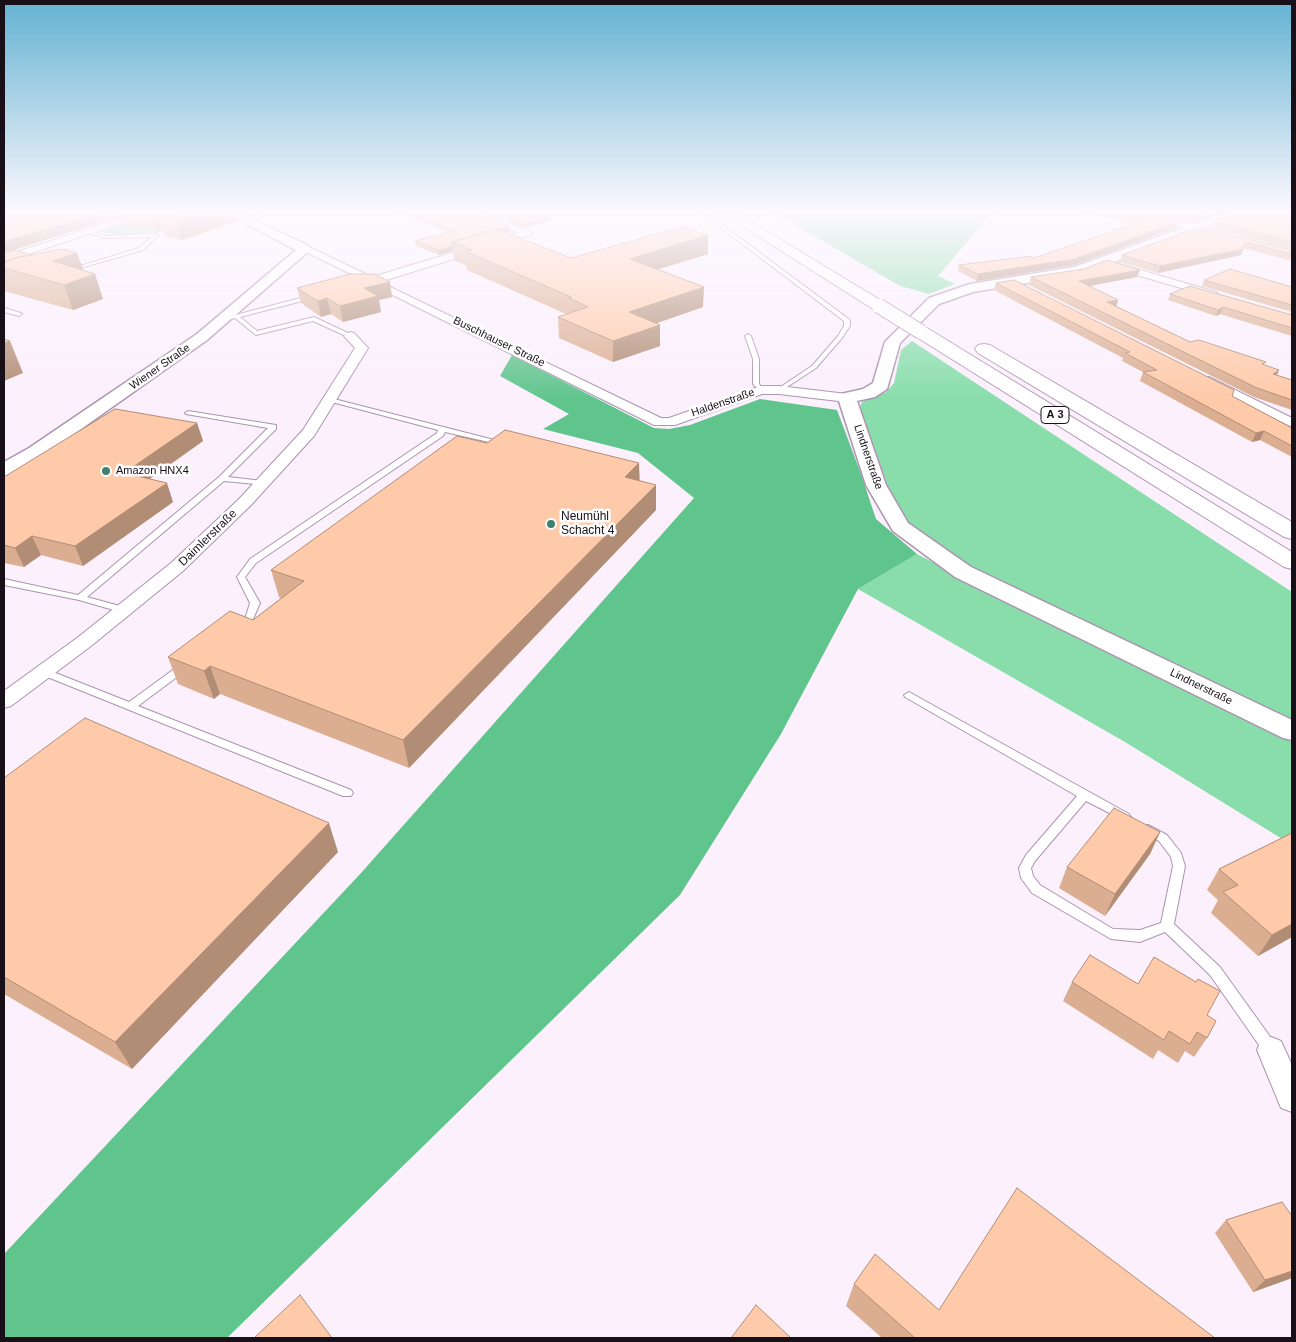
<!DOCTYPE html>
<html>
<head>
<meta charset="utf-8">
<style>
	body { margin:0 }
	#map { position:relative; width:1296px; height:1342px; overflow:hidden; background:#fbf0fc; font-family:Helvetica,sans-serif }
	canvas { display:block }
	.frame { position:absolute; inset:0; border:5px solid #180f19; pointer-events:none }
</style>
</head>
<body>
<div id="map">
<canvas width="1296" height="1342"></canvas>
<div class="frame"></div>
</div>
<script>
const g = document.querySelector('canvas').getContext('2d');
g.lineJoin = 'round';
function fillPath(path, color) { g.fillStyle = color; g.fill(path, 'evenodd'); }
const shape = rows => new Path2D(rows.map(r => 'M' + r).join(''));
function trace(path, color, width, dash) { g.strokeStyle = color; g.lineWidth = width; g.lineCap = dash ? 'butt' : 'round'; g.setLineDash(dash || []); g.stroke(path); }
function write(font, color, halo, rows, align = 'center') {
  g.font = font + ' Helvetica,sans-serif'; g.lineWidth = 5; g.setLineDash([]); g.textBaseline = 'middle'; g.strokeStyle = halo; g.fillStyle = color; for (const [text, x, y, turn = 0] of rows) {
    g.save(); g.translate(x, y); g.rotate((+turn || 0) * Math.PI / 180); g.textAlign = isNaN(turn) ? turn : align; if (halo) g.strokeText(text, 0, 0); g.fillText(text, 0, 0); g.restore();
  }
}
const green = shape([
	[159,212,215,212,160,232,149,233,111,235,99,231],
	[773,212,993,212,938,276,955,284,929,294,900,286],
	[912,341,1292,592,1292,726,964,571,902,526,860,407,862,402,886,392,894,383,901,350],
	[917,554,1071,633,1292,742,1292,845,1125,742,858,589]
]);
const forest = shape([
	[512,355,654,428,669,429,690,425,760,399,837,410,861,474,876,519,917,554,858,589,781,734,680,895,227,1338,4,1338,4,1254,361,873,694,498,638,453,543,429,569,414,500,376]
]);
const service = shape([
	[256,212,261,212,248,221,244,221,244,219,256,212],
	[700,212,705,212,850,320,850,326,842,338,816,368,781,391,776,390,812,366,838,336,844,326,844,321,700,212],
	[86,231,106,236,157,234,159,235,143,250,67,272,67,270,139,248,152,237,106,238,86,233,86,231],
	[312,295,314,296,314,298,240,317,257,331,314,317,352,335,352,337,348,337,313,321,256,335,235,318,231,319,228,317,312,295],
	[4,308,21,313,22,314,19,316,4,312,4,308],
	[748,334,751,336,759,359,759,384,764,390,761,392,753,384,753,359,745,336,748,334],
	[330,398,506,443,502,445,445,432,443,436,256,563,245,577,260,603,253,619,241,628,235,628,233,626,235,624,246,616,250,603,237,577,250,559,437,433,438,430,328,401,327,400,330,398],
	[188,411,276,425,276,429,228,477,263,481,266,481,266,485,224,481,87,597,127,608,129,610,127,612,124,613,79,600,4,585,4,579,78,595,219,477,268,428,186,414,185,413,188,411],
	[185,663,189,664,190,666,189,668,138,706,351,790,353,793,351,796,343,796,40,674,39,672,40,670,48,670,129,702,181,664,185,663],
	[909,692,1129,814,1131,817,1129,820,1125,821,1086,801,1035,861,1031,868,1033,876,1040,885,1113,929,1140,930,1161,923,1173,866,1171,857,1159,841,1144,833,1142,830,1144,827,1148,825,1167,835,1181,853,1185,866,1174,924,1220,967,1276,1045,1278,1050,1276,1055,1271,1057,1266,1055,1210,975,1165,932,1140,942,1111,939,1032,893,1021,878,1019,868,1026,855,1077,796,905,697,904,695,909,692]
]);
const minor = shape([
	[141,212,156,212,4,262,4,256,141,212],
	[467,212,481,212,533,233,531,235,380,282,661,418,669,418,761,386,779,386,847,394,854,398,847,402,779,394,762,394,675,425,654,425,300,249,305,246,309,247,372,277,518,233,467,212],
	[1124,212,1141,212,1218,230,1220,232,1215,235,1126,214,1124,212],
	[1113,262,1216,292,1218,294,1212,297,1109,267,1108,265,1113,262],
	[350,332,354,333,368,348,314,436,251,505,183,571,91,646,11,706,4,708,4,691,77,638,171,563,239,499,303,430,355,348,344,336,350,332],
	[1209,377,1292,418,1292,427,1204,384,1202,381,1204,378,1209,377],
	[1271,1037,1281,1041,1292,1065,1292,1112,1281,1108,1257,1050,1261,1041,1271,1037]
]);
const tertiary = shape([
	[223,212,238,212,309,246,311,249,207,340,43,456,11,474,4,476,4,462,29,448,197,334,296,250,223,212],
	[1228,212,1245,212,1243,214,1082,274,973,292,939,304,900,343,887,389,875,397,857,401,886,485,908,523,971,567,1292,720,1292,740,1283,738,955,577,893,531,866,485,838,398,841,394,863,389,873,383,885,342,929,298,970,284,1074,267,1228,212]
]);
const motorway = shape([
	[720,212,735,212,885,303,887,306,885,309,873,309,720,212],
	[921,327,927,328,1292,552,1292,569,1284,567,915,336,913,332,915,328,921,327],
	[984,344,990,345,1292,522,1292,539,1284,537,978,353,975,349,978,345,984,344]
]);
const motorwayBridge = shape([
	[879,306,921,332]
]);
const wall = shape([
	[4,212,235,212,237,221,182,240,165,236,163,230,156,232,121,226,118,217,13,250,83,270,103,299,73,310,4,291],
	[398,212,473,212,509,227,510,232,506,232,571,258,708,235,708,254,658,269,703,307,656,323,660,325,660,346,613,362,559,338,558,317,566,314,467,270,466,265,454,261,453,251,439,255,416,246,415,241,447,232],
	[486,212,541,212,552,220,524,228],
	[1085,212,1136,212,1176,228,1074,265,977,281,958,271,959,265,1034,258,1133,224],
	[1149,212,1222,212,1192,223],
	[1292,212,1292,249,1212,228,1214,221],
	[1199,227,1292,250,1292,261,1243,248,1241,255,1158,273,1120,262,1122,255],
	[1031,277,1137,277,1090,286,1118,300,1116,306,1190,342,1265,365,1277,375,1292,380,1292,410,1254,397,1029,285],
	[1204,280,1292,287,1292,312,1202,286],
	[390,282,392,297,379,300,381,312,343,322,331,314,321,317,301,303,297,288],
	[996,283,1232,397,1292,428,1292,457,1260,440,1252,442,1140,381,1143,372,1122,361,1123,358,994,290],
	[1170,294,1292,315,1292,336,1220,314,1216,316,1168,300],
	[197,423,203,441,150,479,173,502,83,566,41,555,24,567,4,563,4,477],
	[640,481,656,510,409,768,220,694,214,699,178,684,168,657,253,620,281,598,279,597,271,570],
	[4,778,338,852,132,1069,4,994],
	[1160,832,1150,854,1105,916,1059,888,1067,867],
	[1292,833,1292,937,1258,956,1211,913,1218,900,1207,890,1219,869],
	[1072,982,1138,984,1207,1015,1207,1038,1194,1057,1185,1051,1178,1063,1158,1050,1153,1059,1063,1001],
	[1292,1216,1292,1278,1253,1292,1215,1233,1226,1220],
	[854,1284,939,1310,1215,1338,882,1338,846,1306]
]);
const shadedWall = shape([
	[103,212,135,212,118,217,4,253,4,242],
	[179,212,235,212,237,221,182,240,174,213],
	[1207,212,1222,212,1192,223,1194,217],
	[552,216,552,220,524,228,524,223],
	[160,220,163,230,156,232,153,223],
	[1178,222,1176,228,1074,265,977,281,978,274],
	[509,227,510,232,484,239,482,235],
	[708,235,708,254,630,278,630,259],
	[453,246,453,251,439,255,439,250],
	[1243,249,1241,255,1158,273,1160,266],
	[77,253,86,277,95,274,103,299,73,310,64,285,10,270],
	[1140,270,1137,277,1077,288,1079,281],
	[390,282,392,297,379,300,381,312,343,322,340,306,364,288],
	[704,287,703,307,629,333,629,312],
	[327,298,331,314,321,317,318,301],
	[1118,300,1116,307,1107,302],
	[1223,307,1220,314,1216,316,1218,310],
	[660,325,660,346,613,362,613,341],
	[10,341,23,373,4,381,4,343],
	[1279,370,1276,378,1273,374],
	[197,423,203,441,131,492,124,473],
	[1264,431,1260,440,1252,442,1256,433],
	[639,463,640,488,625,477],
	[167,483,173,502,83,566,75,546],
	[656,485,656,510,409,768,403,740],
	[32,536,41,555,24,567,15,548],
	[210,666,220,694,214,699,204,671],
	[329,823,338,852,132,1069,115,1042],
	[1160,832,1150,854,1105,916,1115,894],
	[1292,924,1292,937,1258,956,1272,935],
	[1292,1271,1292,1278,1253,1292,1265,1280]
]);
const building = shape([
	[4,212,103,212,4,242,4,212],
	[132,212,158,212,160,220,153,223,118,217,132,212],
	[408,212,473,212,509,227,500,230,497,229,452,242,453,246,439,250,415,241,454,231,408,212],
	[497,212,541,212,552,216,524,223,497,212],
	[1111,212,1136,212,1178,222,1075,259,978,274,959,265,1031,256,1034,258,1145,220,1111,212],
	[1176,212,1207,212,1194,217,1176,212],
	[1240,212,1292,212,1292,242,1214,221,1240,212],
	[682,227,708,235,630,259,704,287,629,312,660,325,613,341,558,317,588,307,569,298,571,297,465,251,472,250,452,242,497,229,571,258,682,227],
	[1199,227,1292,250,1292,254,1245,242,1243,249,1160,266,1122,255,1199,227],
	[62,249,77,253,53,261,95,274,64,285,4,268,4,262,19,257,62,249],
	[14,250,32,255,19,257,4,262,4,253,14,250],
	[1107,260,1140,270,1079,281,1118,300,1107,302,1190,342,1199,340,1266,362,1262,364,1279,370,1273,374,1292,380,1292,400,1257,388,1031,277,1084,269,1107,260],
	[1230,269,1292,287,1292,305,1204,280,1230,269],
	[350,274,374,274,390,282,364,288,378,296,340,306,327,298,318,301,297,288,350,274],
	[1014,280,1234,390,1232,396,1292,428,1292,446,1264,431,1256,433,1143,372,1157,370,1125,353,1130,352,996,283,1014,280],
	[1190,286,1292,315,1292,328,1223,307,1218,310,1170,294,1190,286],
	[4,339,10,341,4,343,4,339],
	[115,409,197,423,124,473,167,483,75,546,32,536,15,548,4,545,4,477,115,409],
	[505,430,639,463,625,477,656,485,403,740,210,666,204,671,168,657,230,611,253,620,304,581,271,570,457,436,487,443,505,430],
	[85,718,329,823,115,1042,4,977,4,778,85,718],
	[1114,808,1160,832,1115,894,1067,867,1114,808],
	[1292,833,1292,924,1272,935,1223,892,1238,885,1219,869,1292,833],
	[1090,955,1138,984,1154,957,1196,982,1198,979,1220,991,1207,1015,1216,1021,1207,1038,1197,1032,1190,1044,1169,1031,1164,1040,1072,982,1090,955],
	[1017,1188,1215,1338,915,1338,854,1284,875,1254,939,1310,1017,1188],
	[1282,1202,1292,1216,1292,1271,1265,1280,1226,1220,1282,1202],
	[300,1295,332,1338,254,1338,300,1295],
	[756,1305,791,1338,731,1338,756,1305]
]);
const markers = [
	[106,471,5,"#40806e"],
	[551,524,5,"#40806e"]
];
const farStreetnames = [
	["Buschhauser Straße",499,342,26],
	["Wiener Straße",160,367,-35],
	["Haldenstraße",723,403,-19],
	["Lindnerstraße",868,457,71],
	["Lindnerstraße",1201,687,26]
];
const shields = [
	[1055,415,28]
];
const shieldNames = [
	["A 3",1055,415]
];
const farPoinames = [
	["Amazon HNX4",116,471]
];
const poiNames = [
	["Neumühl",561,517],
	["Schacht 4",561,531]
];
const streetNames = [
	["Daimlerstraße",208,538,-44]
];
fillPath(green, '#88ddab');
fillPath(forest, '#60c58d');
trace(service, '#ac93b0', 2);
trace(minor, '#ac93b0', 2);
trace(tertiary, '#ac93b0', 3);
trace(motorway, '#ac93b0', 2);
fillPath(service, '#fff');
fillPath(minor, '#fff');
fillPath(tertiary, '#fff');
fillPath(motorway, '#fff');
trace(motorwayBridge, '#ac93b0', 16, []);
trace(motorwayBridge, '#fff', 14);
fillPath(wall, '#dbae91');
fillPath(shadedWall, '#b28d76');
fillPath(building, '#ffcaa9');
trace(building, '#b28d76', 1);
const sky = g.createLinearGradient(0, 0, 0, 400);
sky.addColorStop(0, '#63b2d2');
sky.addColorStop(0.53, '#fdf8fe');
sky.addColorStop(1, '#fdf8fe00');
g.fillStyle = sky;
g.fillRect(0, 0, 1296, 400);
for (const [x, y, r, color] of markers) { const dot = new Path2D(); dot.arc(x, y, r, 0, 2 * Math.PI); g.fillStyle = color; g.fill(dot); trace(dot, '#fff', 2); }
write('11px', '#180f19', '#fff', farStreetnames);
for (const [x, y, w] of shields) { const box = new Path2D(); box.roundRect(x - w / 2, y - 8.5, w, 17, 4); g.fillStyle = '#fff'; g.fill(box); trace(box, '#180f19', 1); }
write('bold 11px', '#180f19', null, shieldNames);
write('11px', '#180f19', '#fff', farPoinames, 'left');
write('12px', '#180f19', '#fff', poiNames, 'left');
write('12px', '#180f19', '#fff', streetNames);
</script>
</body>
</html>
